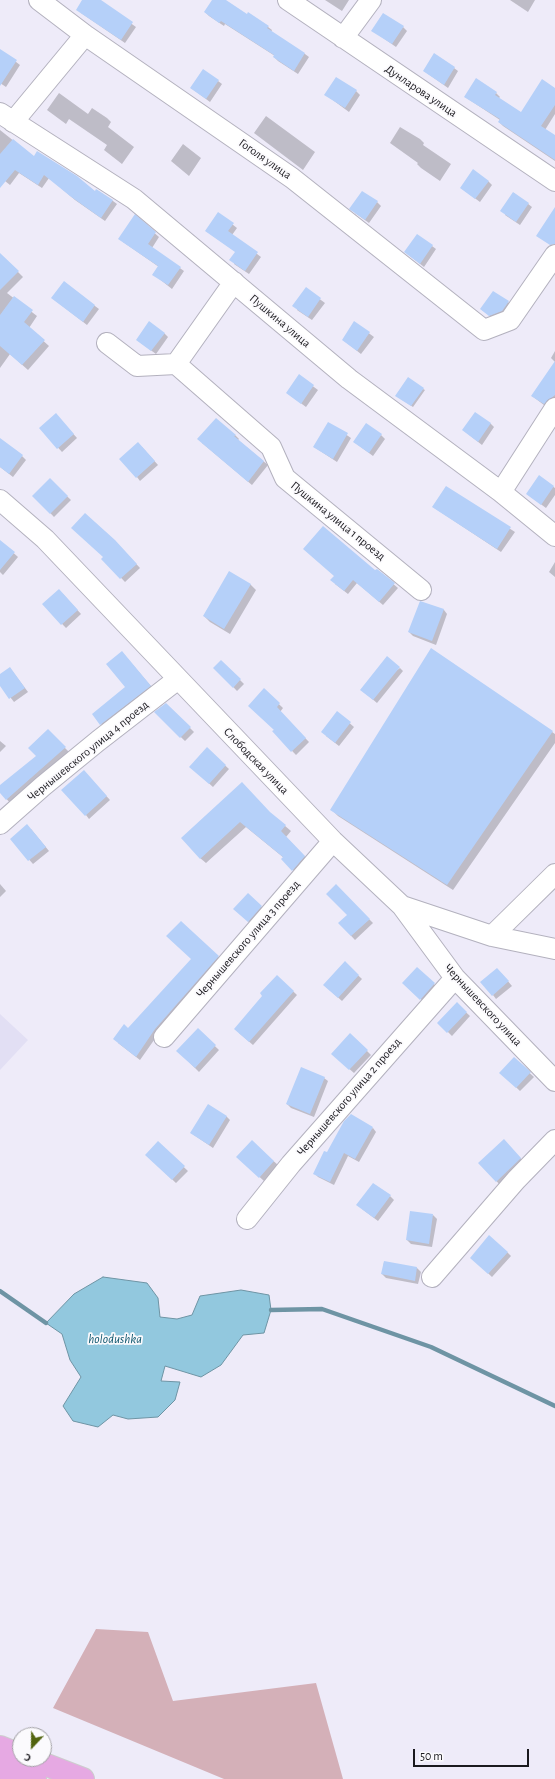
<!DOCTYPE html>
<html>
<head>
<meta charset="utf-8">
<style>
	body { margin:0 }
	#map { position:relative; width:555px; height:1779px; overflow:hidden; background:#eeebf9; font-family:"Alegreya Sans",sans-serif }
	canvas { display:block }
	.north { position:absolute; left:12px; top:1727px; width:40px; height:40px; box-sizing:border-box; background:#fbfafd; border:1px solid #a1a0a4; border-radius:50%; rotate:202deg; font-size:11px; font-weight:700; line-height:16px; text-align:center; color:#1a191e }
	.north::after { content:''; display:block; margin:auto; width:14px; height:18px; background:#52640e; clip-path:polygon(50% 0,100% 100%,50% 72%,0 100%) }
	.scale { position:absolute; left:413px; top:1749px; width:116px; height:18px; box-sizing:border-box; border:2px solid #1a191e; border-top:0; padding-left:5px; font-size:12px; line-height:14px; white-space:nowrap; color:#1a191e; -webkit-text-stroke:3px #fbfafd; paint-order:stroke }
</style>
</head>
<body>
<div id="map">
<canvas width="555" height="1779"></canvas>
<div class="north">С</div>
<div class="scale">50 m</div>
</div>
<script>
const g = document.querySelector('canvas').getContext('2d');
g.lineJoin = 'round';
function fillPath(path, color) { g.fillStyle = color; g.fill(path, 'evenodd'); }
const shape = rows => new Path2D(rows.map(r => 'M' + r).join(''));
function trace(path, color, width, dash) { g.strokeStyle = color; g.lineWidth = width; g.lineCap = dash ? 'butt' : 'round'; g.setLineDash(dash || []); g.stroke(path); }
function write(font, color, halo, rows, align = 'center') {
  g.font = font + ' "Alegreya Sans",sans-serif'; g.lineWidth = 3.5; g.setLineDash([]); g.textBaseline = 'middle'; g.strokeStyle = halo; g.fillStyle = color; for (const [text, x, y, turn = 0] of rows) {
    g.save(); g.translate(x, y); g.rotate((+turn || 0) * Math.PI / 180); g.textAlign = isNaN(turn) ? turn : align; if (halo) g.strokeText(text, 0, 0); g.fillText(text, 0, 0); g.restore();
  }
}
const built = shape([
	[0,1014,28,1040,0,1070]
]);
const green = shape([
	[96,1629,148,1632,173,1701,316,1683,343,1779,224,1779,53,1708]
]);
const water = shape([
	[103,1277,147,1283,158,1298,160,1317,177,1319,192,1315,200,1296,241,1290,269,1295,271,1310,264,1333,243,1335,221,1365,201,1377,165,1366,161,1381,180,1382,175,1400,158,1417,128,1419,113,1415,98,1427,73,1421,63,1406,81,1377,70,1360,62,1334,46,1323,74,1294,103,1277]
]);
const shadow = shape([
	[84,0,98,0,136,27,125,43,81,13],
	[213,0,225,0,247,16,249,14,268,27,272,30,271,32,305,54,309,57,298,74,278,61,274,57,275,56,225,24,224,26,209,16,205,12],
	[325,0,349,0,342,11],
	[510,0,535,0,528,12],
	[403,27,407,31,396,47,373,31],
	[3,52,20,65,6,87,0,83,0,55],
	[454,68,458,71,448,88,424,71],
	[218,81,222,84,210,102,191,88],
	[555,89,555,114,545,130,555,136,555,161,503,126,499,122,500,120,465,97,496,93,500,97,498,99,521,113],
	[356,91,360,95,349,112,326,95],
	[59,93,88,114,92,108,107,118,111,122,108,127,134,147,122,164,104,150,107,145,69,119,66,124,47,110],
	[266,116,315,152,303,170,254,133],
	[400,127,420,139,424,143,423,145,451,164,440,181,421,168,417,164,418,163,390,143],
	[0,130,34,157,95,192,97,190,113,201,117,204,105,221,75,200,49,178,42,188,19,173,10,185,0,177],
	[183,144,201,158,189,176,171,161],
	[488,181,492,185,480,202,461,188],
	[514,193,532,207,520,225,505,215],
	[377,202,381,206,369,223,355,213],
	[219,214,237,228,232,235,261,257,249,274,234,264,236,252,206,231],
	[135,216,159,237,152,248,184,271,172,289,153,274,159,267,123,242],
	[432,246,436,249,424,267,410,256],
	[0,254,23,277,7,293,37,316,29,328,49,346,28,370,10,354,0,368],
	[64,283,99,309,87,325,52,298],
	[306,289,325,303,312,320,297,310],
	[508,302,512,306,494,319,481,309],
	[355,323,374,337,361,354,343,340],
	[164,333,168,337,156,354,137,340],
	[555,351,555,362,551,358],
	[555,363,555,401,548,408,532,396],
	[299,376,318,390,306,407,287,393],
	[423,389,425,390,413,407,398,397],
	[59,418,77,438,62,452,40,428],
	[329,423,351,438,337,462,314,447],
	[490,423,494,427,482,445,463,430],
	[235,435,239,439,238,440,268,465,252,485,202,443],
	[381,435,385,439,373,456,354,442],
	[142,447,158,465,140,481,137,477],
	[22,456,26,460,13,477,0,467,0,463],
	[539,477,555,488,555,495,546,508,527,494],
	[50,480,71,500,54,517,34,496],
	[446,487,515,532,501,552,433,507],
	[114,540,140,568,125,582,103,559],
	[0,541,18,557,3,575,0,572],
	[555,562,555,577,549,572],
	[377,570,398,588,383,605,357,583,348,594,335,584],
	[250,584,256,590,230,634,210,622,204,616],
	[63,594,81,614,66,628,43,604],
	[421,603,444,610,447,614,436,645,413,636,409,632],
	[431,650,555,734,555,743,453,890,338,816,332,810],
	[122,652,156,692,107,730,101,724,127,687],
	[221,661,244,684,237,691,215,668],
	[10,668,28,692,14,702,0,684,0,675],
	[400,668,403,671,377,703,365,693],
	[264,690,283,708,280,712,309,742,296,755,273,731,275,730],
	[166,704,194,732,185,741,155,712],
	[338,713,354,727,339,746,326,736],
	[48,731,69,752,10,803,0,791,0,787,37,756],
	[0,741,6,746,0,752],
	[207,749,229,769,213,787,194,770],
	[87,775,110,800,89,819,86,815],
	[242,784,271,814,291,831,286,837,310,862,298,875,283,859,284,858,246,827,206,863,200,858],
	[31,829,49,851,33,864,11,839],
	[0,884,6,891,0,897],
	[336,886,373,923,355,940,339,923,348,915],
	[248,895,265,910,252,925,235,909],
	[218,957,222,960,159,1033,140,1060,118,1043,128,1029,192,959],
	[345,963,362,979,342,1001,324,985],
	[417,968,438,988,425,1003,404,983],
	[501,973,512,986,496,999,493,995],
	[277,976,297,995,253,1045,239,1033],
	[457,1004,470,1016,452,1036,439,1023],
	[198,1030,219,1050,199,1072,178,1051],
	[350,1034,371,1055,354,1073,332,1054],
	[514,1059,534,1077,520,1091,501,1073],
	[324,1078,328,1081,314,1117,291,1108,287,1104],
	[226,1116,230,1120,213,1148,191,1133],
	[373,1128,376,1132,359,1162,348,1156,334,1185,318,1177,314,1173,327,1153],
	[504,1141,524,1162,500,1185,480,1163],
	[252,1142,278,1165,264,1181,238,1157],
	[158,1143,188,1171,176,1183,146,1155],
	[390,1196,394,1200,378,1221,362,1209],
	[433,1215,437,1219,432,1247,411,1244,407,1240],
	[507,1252,511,1256,492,1277,475,1261],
	[384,1262,417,1268,421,1272,418,1284,386,1278,382,1274]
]);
const stream = shape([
	[0,1291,46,1323],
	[271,1310,322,1309,431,1347,555,1406]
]);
const building = shape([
	[82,0,101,0,133,22,121,40,76,10],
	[212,0,226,0,247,14,248,12,269,26,267,28,305,53,294,71,273,57,274,55,221,21,219,23,204,12],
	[383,13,404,26,392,44,371,31],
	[0,49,17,60,0,86],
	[434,53,455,67,444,85,423,71],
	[203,69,219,80,206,99,190,88],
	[336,77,357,90,345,108,324,95],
	[476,78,497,92,495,95,521,112,542,79,555,88,555,105,541,126,555,135,555,160,498,122,500,119,464,97],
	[13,139,34,156,37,151,77,176,95,191,96,189,113,200,101,218,70,196,44,175,38,185,15,170,0,188,0,154],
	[473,169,489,181,475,199,460,188],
	[362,191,378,201,365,220,349,209],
	[513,192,529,203,516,222,500,211],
	[555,207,555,244,550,245,536,236],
	[218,212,234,223,228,231,258,252,245,271,229,260,235,252,205,231],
	[135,214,156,232,148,244,181,267,168,285,152,275,158,266,118,239],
	[417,234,433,245,420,264,404,252],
	[0,253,19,271,0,290],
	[64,281,95,305,83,322,51,298],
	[306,287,321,298,308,317,292,306],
	[493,291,509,301,502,311,489,316,480,309],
	[14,296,33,310,24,322,45,340,22,365,0,346,0,315],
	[149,321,165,333,151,351,136,340],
	[354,321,370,332,357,351,342,340],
	[555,361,555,395,544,404,531,396],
	[299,374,314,385,301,404,286,393],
	[408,377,424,388,411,406,395,396],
	[475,412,491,423,478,442,462,430],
	[56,413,74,434,57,449,39,428],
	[216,418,236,435,234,436,264,461,248,482,197,439],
	[328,422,348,433,333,459,313,447],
	[366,423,382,434,369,453,353,442],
	[0,438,23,455,9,474,0,467],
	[138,442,155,461,136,478,119,459],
	[539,475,554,486,541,505,526,494],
	[50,478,68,496,50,514,32,496],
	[446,486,511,527,497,549,432,507],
	[85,513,115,540,137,564,120,579,101,559,103,557,71,528],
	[323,526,375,570,377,569,395,583,379,602,353,580,344,591,330,580,334,576,303,549],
	[0,540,15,552,0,570],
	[229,571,251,584,224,629,203,616],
	[59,589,78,610,61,625,42,604],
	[420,601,444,609,432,641,408,632],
	[431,648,553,731,447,885,330,810],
	[122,651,151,686,100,725,92,714,125,687,106,664],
	[387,656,400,667,373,700,360,690],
	[221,660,241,679,233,688,213,668],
	[10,667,25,688,9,699,0,686,0,674],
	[264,688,280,703,277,707,306,738,291,752,272,731,274,730,248,706],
	[166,703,191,727,180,738,154,712],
	[337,711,351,722,335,743,321,732],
	[48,729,66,747,6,800,0,793,0,785,36,756,28,748],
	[207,747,226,765,209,784,189,767],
	[84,770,107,796,85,816,61,790],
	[242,782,270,812,286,825,281,831,305,856,292,871,281,859,283,857,240,822,200,859,181,838],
	[27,824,46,847,28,861,10,839],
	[336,884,370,919,351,936,338,923,347,915,326,894],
	[248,893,262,906,248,922,233,909],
	[181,921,219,956,155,1029,136,1057,113,1039,124,1024,128,1028,191,959,166,936],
	[345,961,359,975,338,998,323,985],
	[417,967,435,983,420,1000,402,983],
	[497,968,509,981,492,996,480,982],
	[277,975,294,991,249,1042,234,1029,262,996,260,993],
	[457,1002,467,1012,447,1033,437,1023],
	[198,1028,216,1045,195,1068,176,1051],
	[350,1033,368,1050,349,1070,331,1054],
	[514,1057,531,1072,516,1088,499,1073],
	[301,1067,325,1077,310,1114,286,1104],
	[208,1104,227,1116,209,1145,190,1133],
	[351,1114,373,1127,355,1159,344,1153,330,1182,313,1174,324,1151,327,1152,344,1121],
	[504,1139,521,1158,496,1182,478,1163],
	[252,1140,274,1161,259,1178,236,1157],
	[158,1141,185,1166,172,1180,145,1155],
	[373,1183,391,1195,374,1218,356,1205],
	[410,1211,433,1214,429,1244,406,1240],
	[489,1235,508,1252,488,1274,470,1258],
	[384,1261,417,1267,415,1281,381,1274]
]);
const minor = shape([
	[39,0,85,35,292,178,484,330,510,320,555,255],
	[288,0,555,181],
	[343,38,371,0],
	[0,113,134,199,349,379,501,492,555,536],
	[13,122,85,35],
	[107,343,137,366,176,364,271,447,285,478,421,590],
	[176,364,234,282],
	[501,492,555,408],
	[0,500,45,539,333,841,402,906,492,936,555,949],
	[0,824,43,786,98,741,178,679],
	[402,906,455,978,555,1081],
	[492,936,555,874],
	[164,1037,333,841],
	[247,1219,291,1164,455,978],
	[432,1277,516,1180,555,1140]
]);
const highway = shape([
	[0,1747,20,1755],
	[31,1759,83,1779],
	[0,1767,35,1779]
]);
const streetNames = [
	["Дунларова улица",421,91,34],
	["Гоголя улица",265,159,35],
	["Пушкина улица",280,321,40],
	["Пушкина улица 1 проезд",338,521,39],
	["Чернышевского улица 4 проезд",88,751,-39],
	["Слободская улица",256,761,46],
	["Чернышевского улица 3 проезд",248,939,-49],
	["Чернышевского улица",483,1005,47],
	["Чернышевского улица 2 проезд",349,1097,-49]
];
const waterNames = [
	["holodushka",115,1339]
];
fillPath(built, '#e2dff4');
fillPath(green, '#d4b0b8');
fillPath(water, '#92c8de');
trace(water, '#6e94a4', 1);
fillPath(shadow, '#0003');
trace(stream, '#6e94a4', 4.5);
fillPath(building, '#b5d0f9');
trace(minor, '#b3b1be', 22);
trace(highway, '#cdccce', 24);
trace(minor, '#fff', 20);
trace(highway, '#e6a9e3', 22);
write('12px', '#1a191e', '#fbfafd', streetNames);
write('italic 13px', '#0c556c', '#fbfafd', waterNames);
</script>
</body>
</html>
